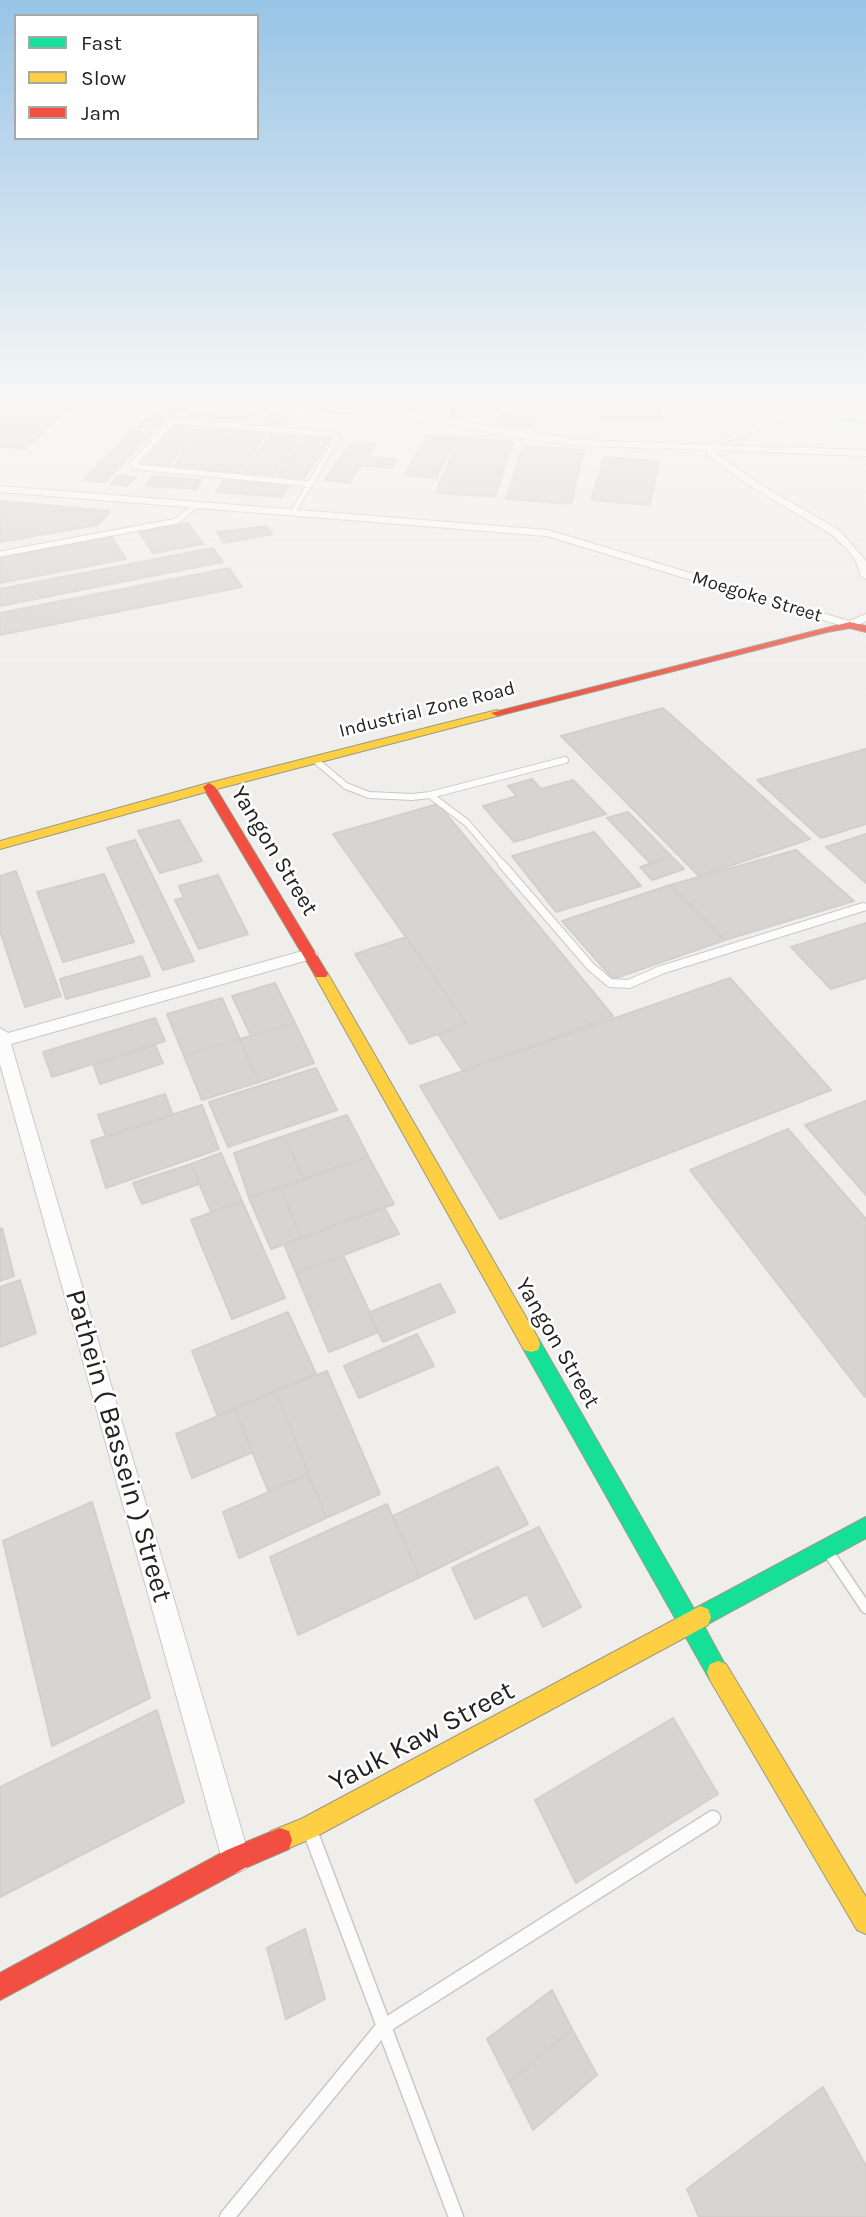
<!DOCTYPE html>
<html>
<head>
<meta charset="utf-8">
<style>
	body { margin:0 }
	#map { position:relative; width:866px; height:2217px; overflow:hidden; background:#f0eeeb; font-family:Karla,sans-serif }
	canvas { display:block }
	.legend { position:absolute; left:14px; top:14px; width:245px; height:126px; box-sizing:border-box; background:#fff; border:2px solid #a7a7a7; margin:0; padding:9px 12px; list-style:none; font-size:21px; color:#222 }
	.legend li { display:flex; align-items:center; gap:14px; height:35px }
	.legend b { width:35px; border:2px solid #a7a7a7 }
</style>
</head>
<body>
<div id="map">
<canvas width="866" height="2217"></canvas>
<ul class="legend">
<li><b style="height:9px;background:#16e098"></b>Fast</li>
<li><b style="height:9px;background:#ffcf43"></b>Slow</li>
<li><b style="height:9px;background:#f24e42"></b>Jam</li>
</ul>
</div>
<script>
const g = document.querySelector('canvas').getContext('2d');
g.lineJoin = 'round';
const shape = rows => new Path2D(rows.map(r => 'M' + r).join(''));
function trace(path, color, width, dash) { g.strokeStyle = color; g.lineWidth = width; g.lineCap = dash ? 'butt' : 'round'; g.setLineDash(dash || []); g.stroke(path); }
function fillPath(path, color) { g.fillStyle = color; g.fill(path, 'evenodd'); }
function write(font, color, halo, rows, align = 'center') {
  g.font = font + ' Karla,sans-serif'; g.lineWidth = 5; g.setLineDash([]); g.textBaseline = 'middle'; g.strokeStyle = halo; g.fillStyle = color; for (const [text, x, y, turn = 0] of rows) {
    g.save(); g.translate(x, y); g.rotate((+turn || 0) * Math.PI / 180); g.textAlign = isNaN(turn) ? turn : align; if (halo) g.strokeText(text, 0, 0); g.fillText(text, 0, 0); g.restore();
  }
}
const stream = shape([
	[732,403,777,407,866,423]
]);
const building = shape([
	[0,403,74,403,25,449,0,447,0,403],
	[385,403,422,403,417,411,382,408,385,403],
	[426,403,455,403,452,410,424,408,426,403],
	[455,403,478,403,472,416,450,415,455,403],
	[510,403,546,403,532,427,497,424,510,403],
	[546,403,579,403,574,416,542,414,546,403],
	[598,405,660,408,660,420,597,418,598,405],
	[161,408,178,409,170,418,152,416,161,408],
	[195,410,251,414,246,420,190,416,195,410],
	[271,414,287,416,280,425,264,424,271,414],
	[147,418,166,420,157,428,138,427,147,418],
	[176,424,202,426,167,467,140,464,176,424],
	[204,426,229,428,198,470,172,468,204,426],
	[232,428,269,430,240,473,201,470,232,428],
	[131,431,152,433,105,482,83,480,131,431],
	[274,431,303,433,274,475,243,473,274,431],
	[306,434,332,436,304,479,277,476,306,434],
	[426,435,456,437,436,478,405,475,426,435],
	[458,438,513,442,495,497,436,493,458,438],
	[352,442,376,444,349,483,324,480,352,442],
	[523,446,584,450,571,504,506,499,523,446],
	[369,457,396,459,392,468,364,466,369,457],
	[604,457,659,461,650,505,591,500,604,457],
	[120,475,136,477,127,486,111,484,120,475],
	[153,476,202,480,196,489,146,486,153,476],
	[224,480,289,485,282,497,216,492,224,480],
	[0,501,110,511,98,525,0,542,0,501],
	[188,523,203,544,153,553,139,532,188,523],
	[267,526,273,534,224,543,217,532,267,526],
	[112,537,126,559,0,583,0,558,112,537],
	[213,548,223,562,0,606,0,589,213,548],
	[229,568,242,587,0,635,0,613,229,568],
	[663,708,810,839,699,876,561,736,663,708],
	[866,749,866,824,821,838,757,780,866,749],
	[532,779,541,789,573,780,606,814,514,842,483,806,517,796,508,786,532,779],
	[438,804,613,1016,463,1071,438,1034,467,1024,333,834,438,804],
	[628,812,671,856,651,864,607,818,628,812],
	[179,820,202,861,160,873,138,831,179,820],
	[594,832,641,886,556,912,512,856,594,832],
	[866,834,866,883,826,847,866,834],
	[135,840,194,961,163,970,107,848,135,840],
	[796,850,854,901,725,940,670,885,796,850],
	[671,856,684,869,652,880,640,867,671,856],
	[16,871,61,996,25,1007,0,931,0,876,16,871],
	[104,874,134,942,63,962,37,892,104,874],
	[218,875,248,934,199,949,175,900,184,898,179,886,218,875],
	[670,885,725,940,613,979,562,921,670,885],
	[866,923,866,978,831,989,791,947,866,923],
	[406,937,467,1024,410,1044,355,954,406,937],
	[142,956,150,976,66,999,60,979,142,956],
	[730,978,831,1090,500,1219,420,1086,730,978],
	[275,983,295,1023,251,1036,232,996,275,983],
	[222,998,240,1039,184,1056,167,1014,222,998],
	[155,1018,165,1041,52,1077,43,1052,155,1018],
	[295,1023,314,1063,259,1082,240,1039,295,1023],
	[240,1039,259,1082,202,1100,184,1056,240,1039],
	[155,1045,163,1063,100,1084,93,1064,155,1045],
	[316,1068,337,1110,228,1147,209,1102,316,1068],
	[165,1094,173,1115,106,1137,98,1115,165,1094],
	[866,1101,866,1195,805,1125,866,1101],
	[202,1105,219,1149,106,1188,91,1141,202,1105],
	[347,1115,368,1156,304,1179,284,1136,347,1115],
	[788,1129,866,1219,865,1397,690,1170,788,1129],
	[284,1136,304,1179,249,1198,234,1153,284,1136],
	[221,1153,242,1201,211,1212,191,1164,221,1153],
	[368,1156,394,1204,302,1238,280,1189,368,1156],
	[191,1164,199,1184,142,1204,133,1183,191,1164],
	[279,1187,302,1238,271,1249,249,1198,279,1187],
	[242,1201,285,1298,232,1319,191,1220,242,1201],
	[384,1207,399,1234,296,1273,284,1244,384,1207],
	[2,1228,14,1276,0,1281,0,1229,2,1228],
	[343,1255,379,1332,329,1352,296,1273,343,1255],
	[20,1280,36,1333,0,1347,0,1287,20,1280],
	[440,1284,455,1312,383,1342,368,1313,440,1284],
	[288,1312,316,1374,217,1415,192,1351,288,1312],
	[417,1334,434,1366,359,1398,344,1366,417,1334],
	[327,1371,380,1494,326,1518,276,1391,327,1371],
	[276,1391,309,1474,268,1491,235,1409,276,1391],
	[235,1409,253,1452,192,1478,176,1434,235,1409],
	[498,1467,528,1524,420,1577,393,1516,498,1467],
	[308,1475,326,1518,239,1558,223,1512,308,1475],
	[92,1502,150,1698,52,1746,3,1541,92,1502],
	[387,1504,420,1577,298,1635,270,1557,387,1504],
	[539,1527,581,1607,543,1627,527,1594,475,1619,452,1568,539,1527],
	[157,1710,184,1802,0,1897,0,1787,157,1710],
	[673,1718,718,1794,576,1883,535,1800,673,1718],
	[305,1929,325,1999,286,2019,267,1948,305,1929],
	[552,1990,572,2029,509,2082,487,2039,552,1990],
	[572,2029,597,2075,533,2130,509,2082,572,2029],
	[823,2087,866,2166,866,2217,699,2217,687,2189,823,2087]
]);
const laneFar4 = shape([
	[178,421,334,435,338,437,310,484,138,467,133,464,172,422,178,421],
	[293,512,310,484],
	[0,554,177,521,196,505]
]);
const laneFar3 = shape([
	[315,760,346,786,369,795,412,797,430,795,565,760],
	[430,795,467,823,503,865]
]);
const laneFar2 = shape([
	[502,864,591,967,610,983,629,984,661,970,863,907]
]);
const laneFar1 = shape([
	[829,1553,866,1608]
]);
const lane = shape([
	[312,1836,456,2217],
	[227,2217,383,2027,713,1818]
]);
const street = shape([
	[251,403,291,403,421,414,533,434,586,440,709,445,811,403,824,403,719,445,866,450,866,456,717,450,716,453,758,483,839,530,866,561,866,579,861,576,856,561,847,549,831,534,752,487,708,456,708,450,586,446,533,440,421,420,251,403],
	[0,486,548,530,849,621,866,614,866,621,854,627,846,627,547,536,0,492,0,486],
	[310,949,318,954,315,958,11,1044,250,1859,246,1869,236,1873,226,1869,222,1859,0,1064,0,1028,8,1033,310,949]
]);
const fast = shape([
	[531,1336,538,1338,694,1609,866,1517,866,1538,704,1626,729,1672,726,1680,718,1683,710,1680,524,1350,522,1344,524,1338,531,1336]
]);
const slow = shape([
	[497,710,503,713,501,715,213,790,0,849,0,841,205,784,497,710],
	[321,969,328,974,538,1338,540,1344,538,1350,531,1352,524,1350,314,974,321,969],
	[700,1606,708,1609,711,1617,708,1625,317,1836,280,1852,271,1849,268,1840,271,1831,301,1819,700,1606],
	[718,1661,726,1664,866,1897,866,1934,857,1930,710,1680,707,1672,710,1664,718,1661]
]);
const jam = shape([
	[850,622,866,626,866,632,850,628,827,632,497,716,491,713,850,622],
	[209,783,215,787,326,971,328,974,326,977,316,977,203,787,209,783],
	[280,1828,289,1831,292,1840,289,1849,245,1868,0,2000,0,1973,227,1850,280,1828]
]);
const farStreetnames = [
	["Moegoke Street",757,597,17],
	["Industrial Zone Road",427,710,-14]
];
const streetNames = [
	["Yangon Street",274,851,59],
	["Yangon Street",557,1343,60]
];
const nearStreetnames = [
	["Pathein ( Bassein ) Street",118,1446,74],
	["Yauk Kaw Street",422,1737,-28]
];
trace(stream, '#bfdbe3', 3.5);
fillPath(building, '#d7d4d2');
trace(building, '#d3d0cc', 2);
trace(laneFar4, '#c9c8c7', 7);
trace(laneFar3, '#c9c8c7', 8);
trace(laneFar2, '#c9c8c7', 10);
trace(laneFar1, '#c9c8c7', 13);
trace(lane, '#c9c8c7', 17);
trace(street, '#c9c8c7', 2);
trace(fast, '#999a82', 2);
trace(slow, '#999a82', 2);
trace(jam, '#999a82', 2);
trace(laneFar4, '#fdfcfc', 5);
trace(laneFar3, '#fdfcfc', 6);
trace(laneFar2, '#fdfcfc', 8);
trace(laneFar1, '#fdfcfc', 10);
trace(lane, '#fdfcfc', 14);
fillPath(street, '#fdfcfc');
fillPath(fast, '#16e098');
fillPath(slow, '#ffcf43');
fillPath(jam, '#f24e42');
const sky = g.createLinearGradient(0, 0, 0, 714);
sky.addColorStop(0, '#97c4e6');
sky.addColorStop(0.56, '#f8f7f6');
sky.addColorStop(1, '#f8f7f600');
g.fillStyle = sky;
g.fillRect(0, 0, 866, 714);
write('19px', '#222', '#fff', farStreetnames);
write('23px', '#222', '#fff', streetNames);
write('28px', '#222', '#fff', nearStreetnames);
</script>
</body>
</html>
